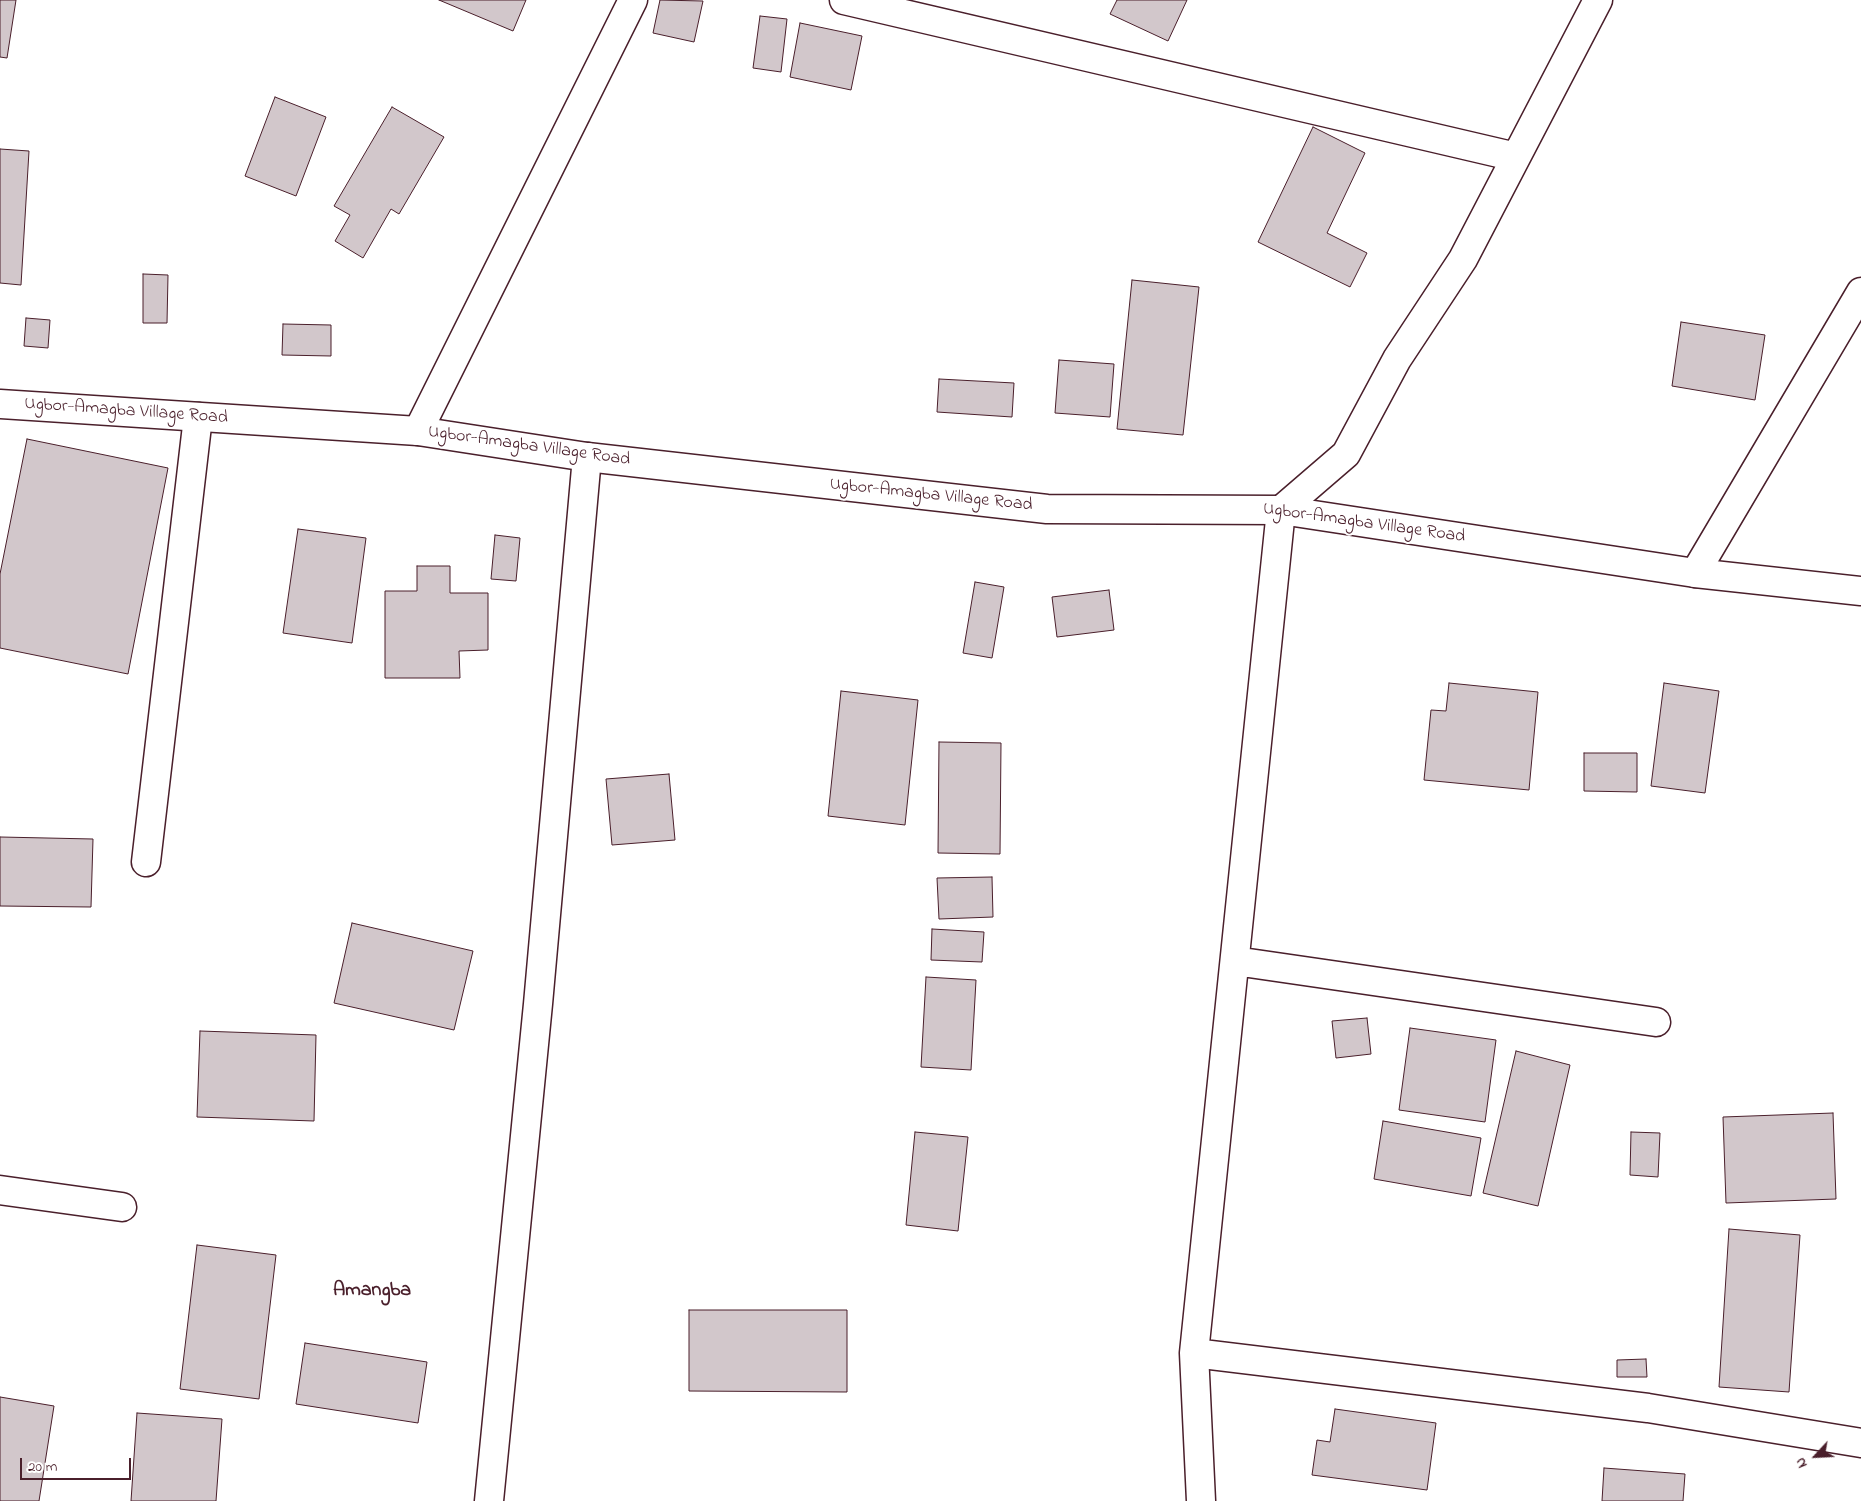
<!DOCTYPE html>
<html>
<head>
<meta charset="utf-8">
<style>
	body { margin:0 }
	#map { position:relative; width:1861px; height:1501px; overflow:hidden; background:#fff; font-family:"Indie Flower",sans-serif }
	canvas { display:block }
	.north { position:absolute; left:1791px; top:1431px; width:50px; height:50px; -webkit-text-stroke:4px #fff; paint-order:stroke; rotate:245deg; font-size:14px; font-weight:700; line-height:20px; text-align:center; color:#4a1f2b }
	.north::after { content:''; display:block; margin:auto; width:18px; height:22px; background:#4a1f2b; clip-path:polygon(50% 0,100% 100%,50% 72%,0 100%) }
	.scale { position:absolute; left:20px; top:1458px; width:111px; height:22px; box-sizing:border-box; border:2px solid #4a1f2b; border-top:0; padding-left:6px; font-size:15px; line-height:18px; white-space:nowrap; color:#4a1f2b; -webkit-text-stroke:4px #fff; paint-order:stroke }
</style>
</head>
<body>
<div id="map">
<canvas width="1861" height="1501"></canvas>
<div class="north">N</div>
<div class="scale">20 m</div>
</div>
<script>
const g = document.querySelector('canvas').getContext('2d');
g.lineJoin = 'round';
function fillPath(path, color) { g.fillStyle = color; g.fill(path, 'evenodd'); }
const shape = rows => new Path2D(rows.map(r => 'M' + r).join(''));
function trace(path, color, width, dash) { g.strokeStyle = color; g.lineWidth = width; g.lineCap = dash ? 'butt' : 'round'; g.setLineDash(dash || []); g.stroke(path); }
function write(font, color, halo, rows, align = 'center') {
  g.font = font + ' "Indie Flower",sans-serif'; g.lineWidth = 4; g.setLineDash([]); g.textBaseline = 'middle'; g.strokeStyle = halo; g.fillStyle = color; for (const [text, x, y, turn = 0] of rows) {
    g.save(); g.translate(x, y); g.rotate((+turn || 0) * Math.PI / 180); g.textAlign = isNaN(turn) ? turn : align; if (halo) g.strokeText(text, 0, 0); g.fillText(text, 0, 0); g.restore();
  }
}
const building = shape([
	[0,0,16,0,7,58,0,57,0,0],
	[439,0,526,0,513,31,439,0],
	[660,0,703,1,694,42,653,33,660,0],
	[1117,0,1187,0,1168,41,1110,14,1117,0],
	[760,16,787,19,781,72,753,68,760,16],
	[800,23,862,36,851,90,790,77,800,23],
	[275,97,326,117,296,196,245,176,275,97],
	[392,107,444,137,399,214,391,209,363,258,335,241,350,215,334,206,392,107],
	[1313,127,1365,153,1327,233,1367,253,1350,287,1258,242,1313,127],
	[0,149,29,151,21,285,0,283,0,149],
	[143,274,168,275,167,323,143,323,143,274],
	[1132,280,1199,287,1183,435,1117,429,1132,280],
	[26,318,50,320,48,348,24,346,26,318],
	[1681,322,1765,335,1755,400,1672,386,1681,322],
	[283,324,331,325,331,356,282,355,283,324],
	[1059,360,1114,364,1110,417,1055,413,1059,360],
	[939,379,1014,383,1012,417,937,412,939,379],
	[27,439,168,468,128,674,0,648,0,574,27,439],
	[298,529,366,538,352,643,283,633,298,529],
	[495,535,520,538,516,581,491,579,495,535],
	[417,566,450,566,450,593,488,593,488,650,459,651,460,678,385,678,385,591,417,591,417,566],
	[975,582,1004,587,992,658,963,653,975,582],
	[1109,590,1114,630,1057,637,1052,597,1109,590],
	[1449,683,1538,692,1529,790,1424,780,1431,710,1446,711,1449,683],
	[1664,683,1719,691,1705,793,1651,786,1664,683],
	[841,691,918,700,905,825,828,816,841,691],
	[939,742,1001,743,1000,854,938,853,939,742],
	[1584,753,1637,753,1637,792,1584,791,1584,753],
	[669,774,675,840,612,845,606,779,669,774],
	[0,837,93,839,91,907,0,906,0,837],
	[992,877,993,917,939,919,937,878,992,877],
	[352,923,473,951,454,1030,334,1003,352,923],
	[932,929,984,932,982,962,931,960,932,929],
	[926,977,976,980,971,1070,921,1067,926,977],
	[1367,1018,1371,1054,1336,1058,1332,1021,1367,1018],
	[1410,1028,1496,1040,1485,1122,1399,1110,1410,1028],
	[200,1031,316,1035,314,1121,197,1117,200,1031],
	[1516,1051,1570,1065,1538,1206,1483,1193,1516,1051],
	[1833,1113,1836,1199,1726,1203,1723,1117,1833,1113],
	[1383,1121,1481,1138,1471,1196,1374,1179,1383,1121],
	[915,1132,968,1137,958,1231,906,1225,915,1132],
	[1631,1132,1660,1133,1658,1177,1630,1175,1631,1132],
	[1729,1229,1800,1235,1789,1392,1719,1387,1729,1229],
	[197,1245,276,1255,259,1399,180,1389,197,1245],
	[689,1310,847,1310,847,1392,689,1391,689,1310],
	[305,1343,427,1362,418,1423,296,1404,305,1343],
	[1646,1359,1647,1377,1617,1377,1617,1360,1646,1359],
	[0,1397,54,1406,39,1501,0,1501,0,1397],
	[1335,1409,1436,1423,1427,1490,1312,1475,1317,1440,1330,1442,1335,1409],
	[137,1413,222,1419,216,1501,131,1501,137,1413],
	[1604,1468,1685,1474,1683,1501,1602,1501,1604,1468]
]);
const street = shape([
	[844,0,1516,157],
	[418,431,633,0],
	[1695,573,1861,292],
	[146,862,198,417],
	[1235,961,1656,1022],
	[0,1190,122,1207],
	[1194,1353,1648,1408,1861,1443],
	[489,1501,538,1004,587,457],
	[1201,1501,1194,1353,1281,510,1346,454,1397,359,1463,259,1598,0]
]);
const secondary = shape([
	[0,404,418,431,587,457,1047,509,1281,510,1695,573,1861,591]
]);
const streetNames = [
	["Ugbor-Amagba Village Road",126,412,4],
	["Ugbor-Amagba Village Road",529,447,8],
	["Ugbor-Amagba Village Road",931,496,6],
	["Ugbor-Amagba Village Road",1364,524,8]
];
const quarterNames = [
	["Amangba",372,1292]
];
fillPath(building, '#d2c7cb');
trace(building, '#4a1f2b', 1);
trace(street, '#4a1f2b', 31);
trace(secondary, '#4a1f2b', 31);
trace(street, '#fff', 28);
trace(secondary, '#fff', 28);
write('18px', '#4a1f2b', '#fff', streetNames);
write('bold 20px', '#4a1f2b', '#fff', quarterNames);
</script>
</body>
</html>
